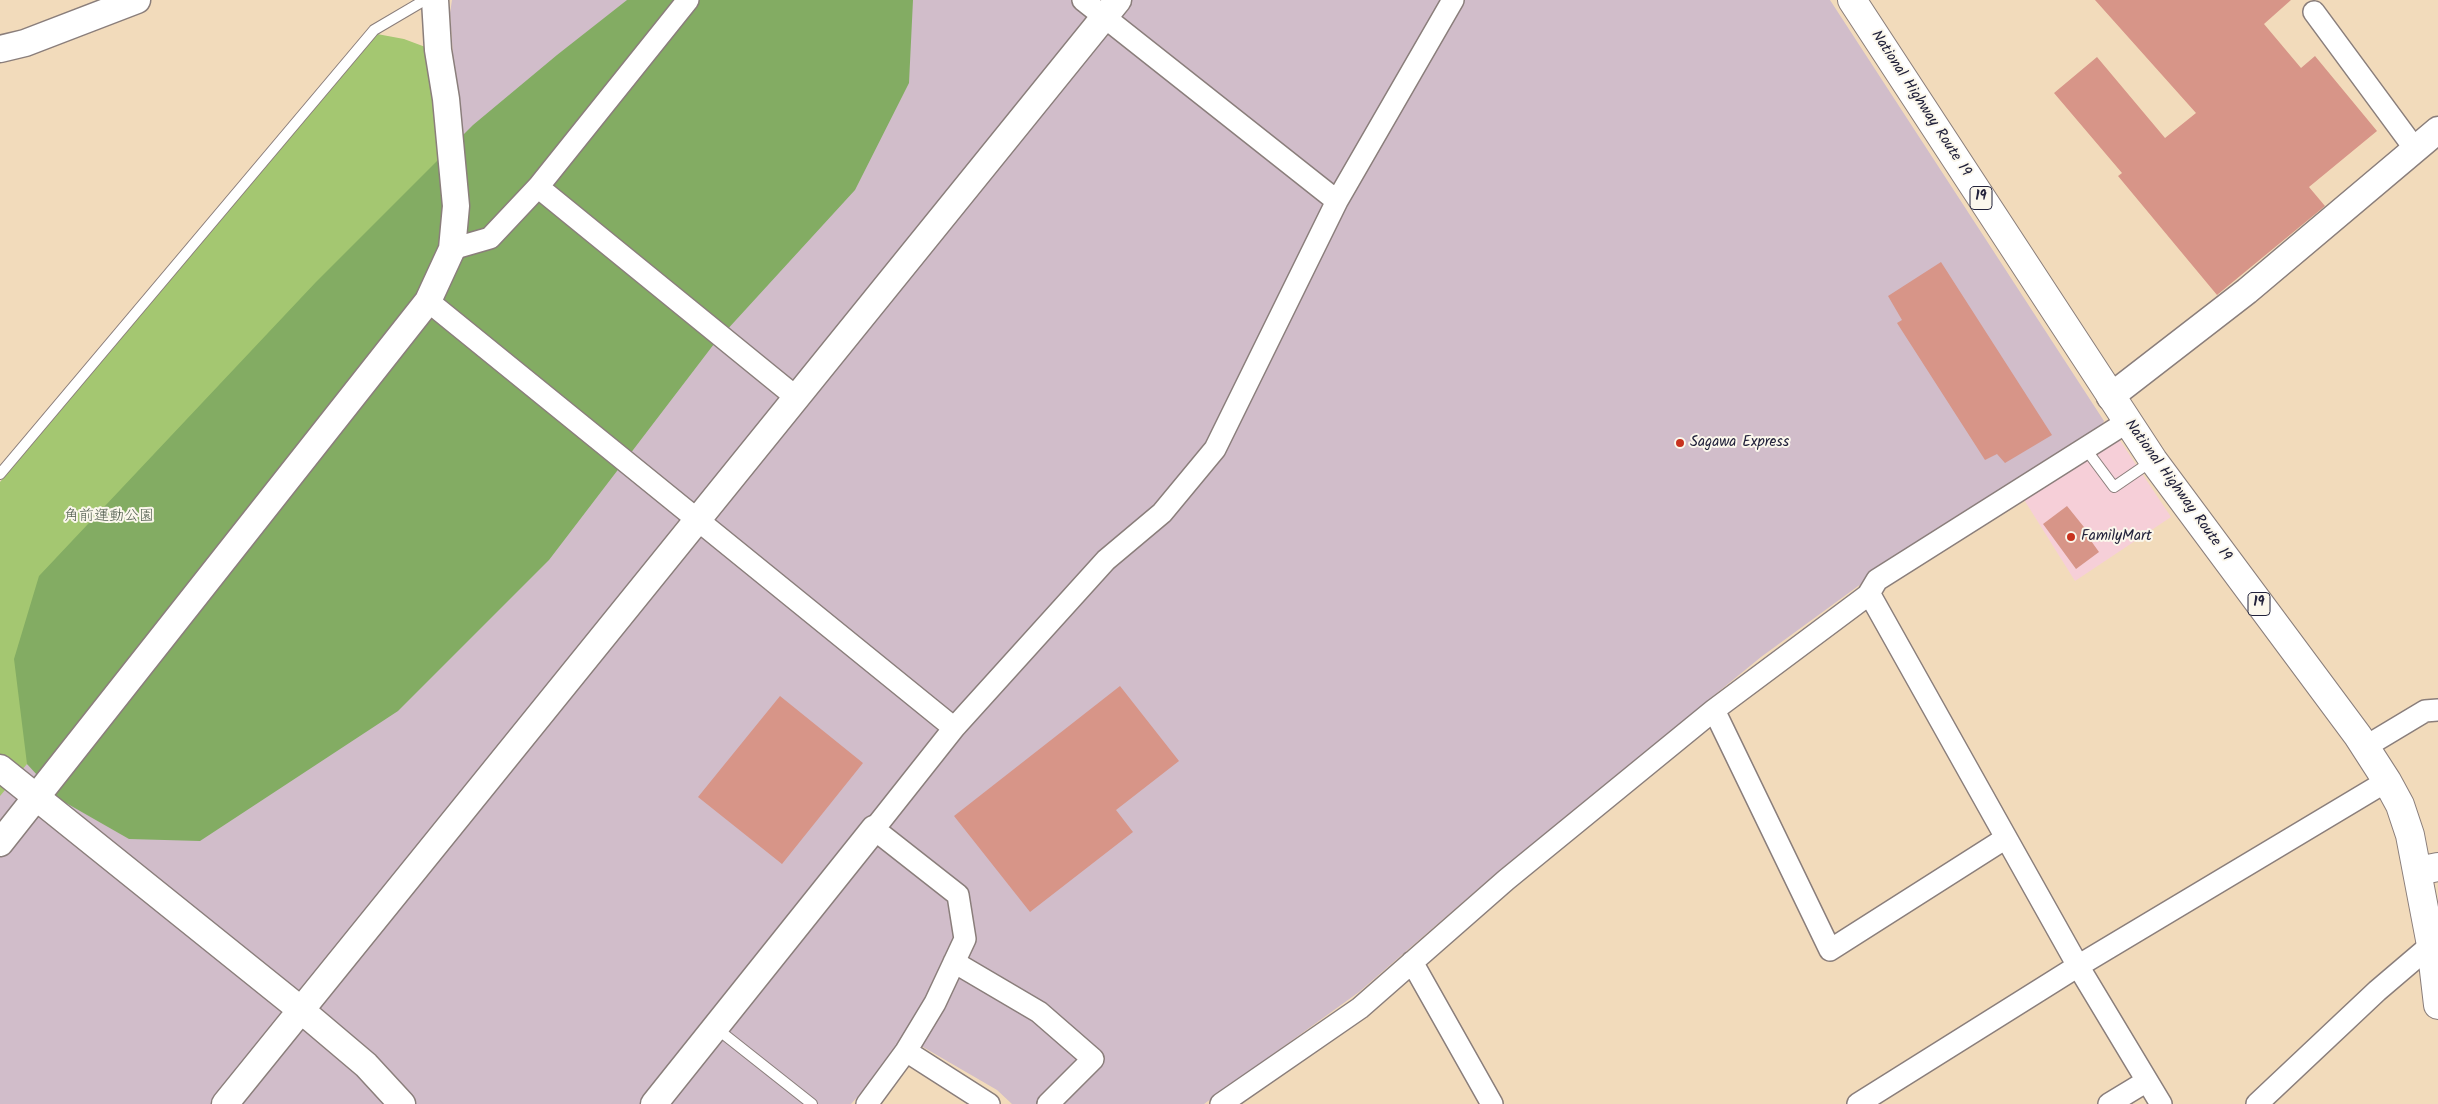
<!DOCTYPE html>
<html>
<head>
<meta charset="utf-8">
<style>
	body { margin:0 }
	canvas { display:block; background:#f2dbbb }
</style>
</head>
<body>
<canvas width="2438" height="1104"></canvas>
<script>
const g = document.querySelector('canvas').getContext('2d');
g.lineJoin = 'round';
function fillPath(path, color) { g.fillStyle = color; g.fill(path, 'evenodd'); }
const shape = rows => new Path2D(rows.map(r => 'M' + r).join(''));
function trace(path, color, width, dash) { g.strokeStyle = color; g.lineWidth = width; g.lineCap = dash ? 'butt' : 'round'; g.setLineDash(dash || []); g.stroke(path); }
function write(font, color, halo, rows, align = 'center') {
  g.font = font + ' Kalam,"Klee One",sans-serif'; g.lineWidth = 4; g.setLineDash([]); g.textBaseline = 'middle'; g.strokeStyle = halo; g.fillStyle = color; for (const [text, x, y, turn = 0] of rows) {
    g.save(); g.translate(x, y); g.rotate((+turn || 0) * Math.PI / 180); g.textAlign = isNaN(turn) ? turn : align; if (halo) g.strokeText(text, 0, 0); g.fillText(text, 0, 0); g.restore();
  }
}
const built = shape([
	[2119,439,2171,517,2075,581,2023,498]
]);
const industrial = shape([
	[452,0,1830,0,2104,421,2099,430,1876,573,1761,657,1494,875,1359,992,1204,1104,1012,1104,997,1090,904,1036,884,1068,851,1104,0,1104,0,482,377,34,453,55,450,13]
]);
const green = shape([
	[377,34,404,39,428,48,444,188,32,767,27,764,0,796,0,482]
]);
const forest = shape([
	[627,0,913,0,909,83,855,190,714,344,549,560,398,711,200,841,129,839,59,799,27,764,14,659,39,576,316,282,473,125,557,55]
]);
const building = shape([
	[2095,0,2291,0,2264,24,2301,68,2315,56,2377,131,2309,187,2325,206,2217,295,2118,176,2122,173,2054,93,2097,57,2165,138,2196,113],
	[1941,262,2052,435,2005,463,1997,454,1985,460,1897,323,1902,320,1888,296],
	[2067,506,2092,537,2089,538,2099,552,2076,569,2043,524],
	[1120,686,1179,761,1116,810,1133,832,1030,912,954,816],
	[780,696,863,763,782,864,698,797]
]);
const service = shape([
	[2085,448,2114,487,2152,461],
	[0,474,374,30,425,0],
	[716,1028,812,1104]
]);
const minor = shape([
	[1083,0,1337,201],
	[2314,12,2415,149],
	[538,187,797,398],
	[452,249,490,238,538,187,688,0],
	[428,301,954,728],
	[1869,593,2078,966,2161,1104],
	[1714,710,1830,950,2006,838],
	[2365,747,2425,711,2438,710],
	[954,962,1039,1012,1093,1059,1048,1104],
	[1412,962,1492,1104],
	[906,1051,989,1104],
	[867,1104,906,1051,935,1003,965,939,958,895,874,829,954,728,1106,560,1162,513,1215,449,1337,201,1453,0],
	[1221,1104,1360,1008,1506,880,1714,710,1868,595,1877,580,2127,422],
	[1858,1104,2078,966,2387,781],
	[2109,1104,2147,1081],
	[2257,1104,2377,991,2431,945]
]);
const tertiary = shape([
	[0,49,25,43,137,0],
	[2110,397,2247,291,2438,130],
	[0,768,301,1010,366,1065,402,1104],
	[0,843,428,301,452,249,456,206,446,99,438,50,435,0],
	[225,1104,1118,0],
	[654,1104,874,829]
]);
const primary = shape([
	[2418,871,2438,867]
]);
const trunk = shape([
	[1852,0,2153,460,2358,736,2387,781,2400,805,2410,835,2431,945,2438,1005]
]);
const markers = [
	[1680,443,5,"#c8321e"],
	[2071,537,5,"#c8321e"]
];
const shields = [
	[1981,198,22],
	[2259,604,22]
];
const shieldNames = [
	["19",1981,198],
	["19",2259,604]
];
const streetNames = [
	["National Highway Route 19",1920,104,57],
	["National Highway Route 19",2177,491,54]
];
const poiNames = [
	["Sagawa Express",1690,443],
	["FamilyMart",2081,537]
];
const parkNames = [
	["角前運動公園",109,517]
];
fillPath(built, '#f6cfd8');
fillPath(industrial, '#d1bdca');
fillPath(green, '#a4c771');
fillPath(forest, '#83ac63');
fillPath(building, '#d79588');
trace(service, '#8a7e7b', 12);
trace(minor, '#8a7e7b', 24);
trace(tertiary, '#8a7e7b', 29);
trace(primary, '#8a7e7b', 30);
trace(trunk, '#8a7e7b', 30);
trace(service, '#fff', 10);
trace(minor, '#fff', 21);
trace(tertiary, '#fff', 26);
trace(primary, '#fff', 28);
trace(trunk, '#fff', 28);
for (const [x, y, r, color] of markers) { const dot = new Path2D(); dot.arc(x, y, r, 0, 2 * Math.PI); g.fillStyle = color; g.fill(dot); trace(dot, '#fbf7ec', 2); }
for (const [x, y, w] of shields) { const box = new Path2D(); box.roundRect(x - w / 2, y - 11.5, w, 23, 4); g.fillStyle = '#fbf7ec'; g.fill(box); trace(box, '#22223b', 1); }
write('bold 14px', '#22223b', null, shieldNames);
write('15px', '#22223b', '#fbf7ec', streetNames);
write('15px', '#22223b', '#fbf7ec', poiNames, 'left');
write('15px', '#505c4e', '#fbf7ec', parkNames);
</script>
</body>
</html>
